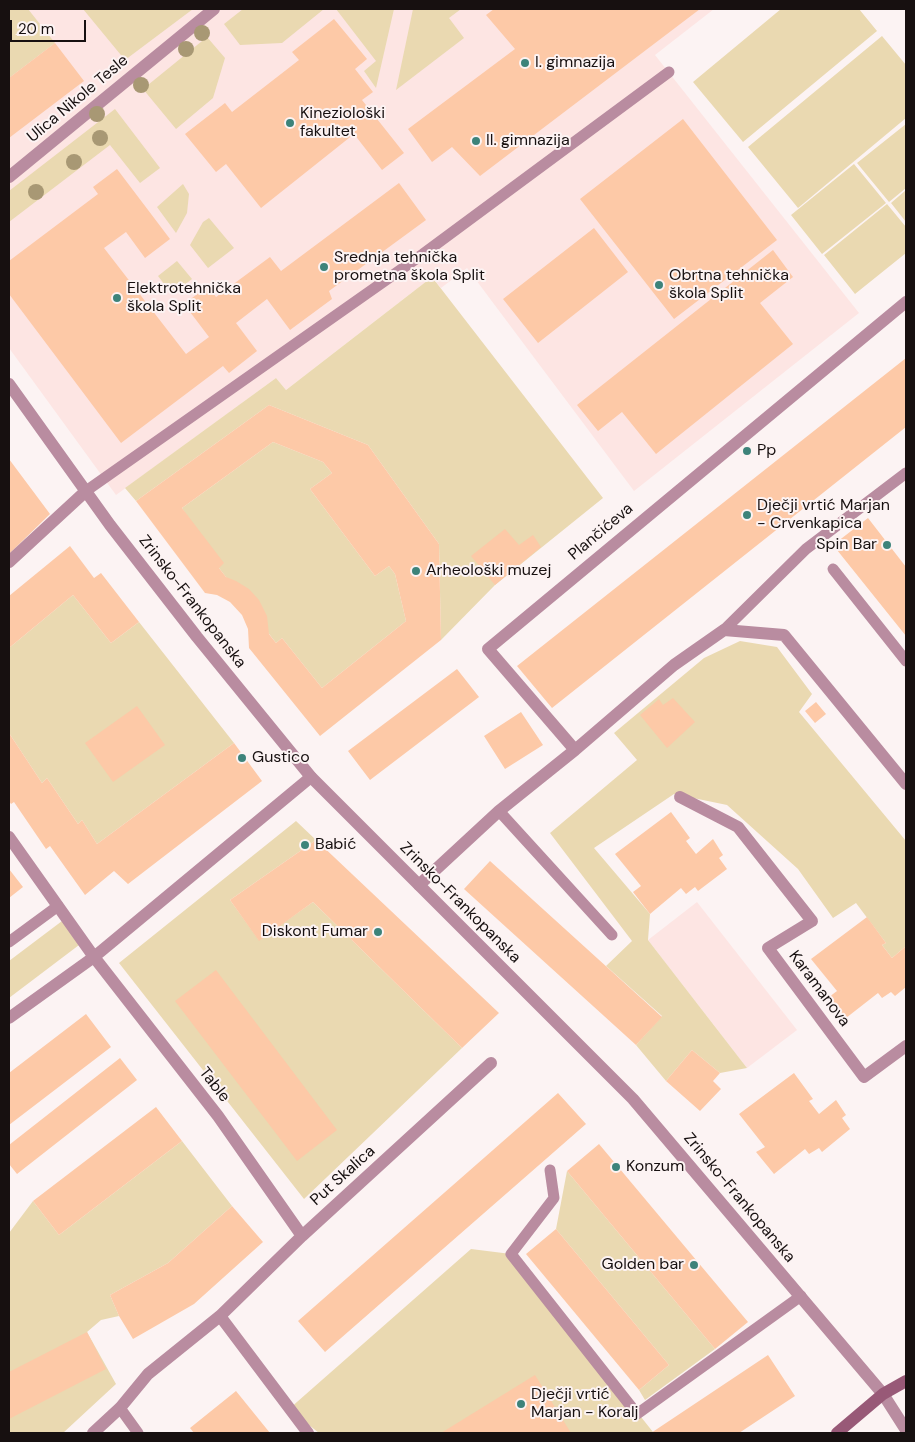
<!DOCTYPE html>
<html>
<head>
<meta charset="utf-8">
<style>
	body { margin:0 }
	#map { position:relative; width:915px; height:1442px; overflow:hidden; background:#fcf3f3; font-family:"DM Sans",sans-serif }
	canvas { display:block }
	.frame { position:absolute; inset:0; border:10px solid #171010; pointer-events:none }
	.scale { position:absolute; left:10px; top:20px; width:76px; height:22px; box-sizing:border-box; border:2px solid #171010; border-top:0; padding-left:6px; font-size:15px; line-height:18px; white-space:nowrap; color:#171010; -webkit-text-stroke:4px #fcf3f3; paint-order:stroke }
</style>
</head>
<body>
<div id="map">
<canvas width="915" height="1442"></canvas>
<div class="frame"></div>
<div class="scale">20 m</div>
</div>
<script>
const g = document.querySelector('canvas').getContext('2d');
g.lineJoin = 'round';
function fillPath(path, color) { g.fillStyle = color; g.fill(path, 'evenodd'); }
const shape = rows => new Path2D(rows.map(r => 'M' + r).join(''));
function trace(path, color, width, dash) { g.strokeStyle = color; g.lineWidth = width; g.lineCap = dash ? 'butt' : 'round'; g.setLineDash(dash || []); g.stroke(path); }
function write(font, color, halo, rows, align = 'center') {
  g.font = font + ' "DM Sans",sans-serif'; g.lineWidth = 4; g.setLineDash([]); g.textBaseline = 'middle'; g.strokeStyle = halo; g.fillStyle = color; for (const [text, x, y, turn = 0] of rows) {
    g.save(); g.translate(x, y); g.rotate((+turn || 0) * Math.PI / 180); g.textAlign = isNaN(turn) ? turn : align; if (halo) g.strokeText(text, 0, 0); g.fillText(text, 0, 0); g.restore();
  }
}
const built = shape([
	[9,9,714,9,655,55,859,313,634,491,467,268,441,288,432,277,286,390,276,378,116,495,9,348],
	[697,902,797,1030,747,1068,648,940]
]);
const green = shape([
	[9,9,28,9,55,43,9,78],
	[83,9,193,9,125,60],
	[243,9,324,9,282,43,240,45,224,24],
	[336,9,394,9,376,88,364,71,376,61],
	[413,9,461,9,449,18,464,38,396,90],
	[781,9,859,9,877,31,743,142,693,82],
	[882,36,906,65,906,118,798,208,748,147],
	[207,37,225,58,213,98,176,129,143,89],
	[115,109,160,168,140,183,110,145,9,222,9,191],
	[906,124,906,188,889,202,857,163],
	[854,164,886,203,822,254,791,215],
	[183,184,189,194,187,213,176,233,157,207],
	[906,190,906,222,891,203],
	[887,204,906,227,906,253,855,294,824,255],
	[209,218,234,248,208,268,190,245,203,222],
	[177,261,192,279,172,294,158,276],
	[432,277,603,498,495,585,441,640,439,544,368,445,269,405,136,501,125,488,276,378,286,390],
	[273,442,323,462,332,473,310,489,375,576,389,566,395,574,406,621,322,688,282,638,276,643,219,568,182,508],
	[73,595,111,643,139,622,234,743,97,844,82,820,78,824,47,778,42,783,9,733,9,648],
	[740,641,777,647,812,694,799,712,906,841,906,946,892,958,882,945,886,943,856,903,833,918,798,869,727,805,674,794,594,848,650,914,648,940,747,1068,720,1073,692,1050,666,1081,636,1045,662,1016,606,966,632,941,550,833,637,760,614,733,704,658],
	[296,821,316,840,230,900,259,940,313,902,462,1048,304,1199,119,963],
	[66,918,83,942,9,998,9,961],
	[182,1141,232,1206,168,1263,110,1295,119,1316,101,1320,87,1332,116,1384,63,1433,9,1433,9,1233,33,1201,59,1235],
	[567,1171,715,1349,645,1400,639,1390,669,1365,556,1229],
	[471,1249,511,1254,653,1432,319,1433,289,1409]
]);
const building = shape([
	[494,9,700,9,480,176,452,147,432,162,408,129,515,49,486,15],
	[334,19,367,59,355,69,373,92,362,100,404,153,382,170,354,134,261,208,226,164,216,172,185,134,225,103,232,112,299,60,292,52],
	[55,43,84,81,9,138,9,78],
	[683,119,777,240,674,319,580,199],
	[117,169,170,239,145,258,126,232,104,248,186,354,209,337,184,304,208,286,216,297,270,257,281,271,399,183,426,220,329,291,332,299,290,330,267,299,236,323,257,351,229,373,223,366,121,443,9,294,9,261,98,194,93,187],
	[594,228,628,272,538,343,503,299],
	[773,250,793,277,760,303,793,344,656,454,622,412,598,431,577,405],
	[906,358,906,427,552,708,517,666],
	[269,405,368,445,439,544,441,640,320,736,249,648,248,629,242,615,230,602,217,595,205,593,136,501],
	[273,442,323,462,332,473,310,489,375,576,389,566,395,574,406,621,322,688,282,638,276,643,269,634,267,616,259,600,249,589,236,581,226,577,219,568,224,563,182,508],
	[9,459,50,514,9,554],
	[868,518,906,567,906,636,833,545],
	[505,529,519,545,533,535,541,547,495,585,471,556],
	[70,546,94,578,101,573,139,622,111,643,73,595,9,648,9,596],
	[457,669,479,697,370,780,348,751],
	[673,698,695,722,667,748,640,715,659,699,663,705],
	[816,702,826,714,815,723,805,711],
	[137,706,165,745,113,782,85,743],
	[521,712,543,745,505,769,484,736],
	[9,733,42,783,47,778,78,824,82,820,97,844,234,743,262,781,128,884,114,871,85,895,50,846,46,849,14,802,11,804,9,801],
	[671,812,690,838,686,841,696,854,713,839,723,855,719,858,727,869,698,891,695,887,686,894,681,888,650,914,633,892,641,886,615,854],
	[316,840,499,1013,462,1048,313,902,259,941,230,900],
	[490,861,662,1017,636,1045,464,889],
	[9,869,23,887,9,898],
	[867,917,886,943,882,945,892,958,906,946,906,987,895,996,891,992,882,998,878,993,846,1018,829,997,837,991,811,959],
	[216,970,337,1130,297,1161,175,1001],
	[86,1014,111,1047,9,1125,9,1073],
	[692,1050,720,1073,713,1081,721,1089,700,1111,666,1081],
	[120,1058,137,1080,17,1174,9,1164,9,1145],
	[794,1073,813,1099,809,1101,819,1114,836,1100,846,1115,842,1118,850,1129,822,1152,819,1148,809,1154,805,1149,774,1174,756,1152,765,1147,739,1114],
	[558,1093,586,1124,325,1352,298,1321],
	[156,1107,182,1141,59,1235,33,1201],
	[599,1144,748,1322,715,1349,567,1171],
	[232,1206,263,1242,194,1304,133,1339,119,1316,110,1295,168,1263],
	[556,1229,669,1365,639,1390,526,1254],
	[87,1332,106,1369,9,1419,9,1372],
	[768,1355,795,1396,739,1433,651,1433],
	[535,1375,571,1433,441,1433],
	[236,1391,270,1433,194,1433,190,1428]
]);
const service = shape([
	[86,491,423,254,669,72],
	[833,569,906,661],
	[724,630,806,549,906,473],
	[499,811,612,935],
	[9,942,58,906],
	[550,1170,554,1198,511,1254,637,1414,801,1296],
	[120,1408,138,1433]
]);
const pedestrian = shape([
	[9,177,214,9]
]);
const minor = shape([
	[9,562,86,491],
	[575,750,674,665,724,630,784,635,906,784],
	[680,797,738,827,812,921,768,948,864,1077,906,1046],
	[9,837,94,957,218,1116,302,1236],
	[419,885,499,811,575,750,488,649,906,302],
	[9,1018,94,957,311,777],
	[220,1316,308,1433],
	[883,1394,906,1430],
	[93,1433,120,1408,148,1374,220,1316,302,1236,491,1063]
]);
const tertiary = shape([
	[9,384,110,525,197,637,311,777,633,1099,883,1394]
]);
const secondary = shape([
	[837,1433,883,1394,906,1381]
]);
const trees = [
	[202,33],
	[186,49],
	[141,85],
	[97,114],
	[100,138],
	[74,162],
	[36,192]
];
const markers = [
	[525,63,5,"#3d837a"],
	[290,123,5,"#3d837a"],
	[476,141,5,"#3d837a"],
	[324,267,5,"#3d837a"],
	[659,285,5,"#3d837a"],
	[117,298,5,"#3d837a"],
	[747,451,5,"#3d837a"],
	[747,515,5,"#3d837a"],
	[887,545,5,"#3d837a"],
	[416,571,5,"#3d837a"],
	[242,758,5,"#3d837a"],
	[305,845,5,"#3d837a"],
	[378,932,5,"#3d837a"],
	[616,1167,5,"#3d837a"],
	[694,1265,5,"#3d837a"],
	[521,1404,5,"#3d837a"]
];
const poiNames = [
	["I. gimnazija",535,63],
	["Kineziološki",300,114],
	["fakultet",300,132],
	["II. gimnazija",486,141],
	["Srednja tehnička",334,258],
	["prometna škola Split",334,276],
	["Obrtna tehnička",669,276],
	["škola Split",669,294],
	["Elektrotehnička",127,289],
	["škola Split",127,307],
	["Pp",757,451],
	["Dječji vrtić Marjan",757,506],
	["- Crvenkapica",757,524],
	["Spin Bar",877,545,"right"],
	["Arheološki muzej",426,571],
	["Gustico",252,758],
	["Babić",315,845],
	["Diskont Fumar",368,932,"right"],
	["Konzum",626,1167],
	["Golden bar",684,1265,"right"],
	["Dječji vrtić",531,1395],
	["Marjan - Koralj",531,1413]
];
const streetNames = [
	["Ulica Nikole Tesle",78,99,-40],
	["Plančićeva",601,532,-40],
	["Zrinsko-Frankopanska",192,602,52],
	["Zrinsko-Frankopanska",460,903,45],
	["Karamanova",819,989,53],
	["Table",214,1085,52],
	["Put Skalica",343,1176,-42],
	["Zrinsko-Frankopanska",739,1198,50]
];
fillPath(built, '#fde5e3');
fillPath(green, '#ead9b1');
fillPath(building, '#fdc9a7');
trace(service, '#b98ca0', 11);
trace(pedestrian, '#b98ca0', 12);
trace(minor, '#b98ca0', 12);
trace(tertiary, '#b98ca0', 12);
trace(secondary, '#985977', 12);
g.fillStyle = '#a89874';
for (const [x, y] of trees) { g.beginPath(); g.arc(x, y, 8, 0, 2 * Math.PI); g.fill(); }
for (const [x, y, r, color] of markers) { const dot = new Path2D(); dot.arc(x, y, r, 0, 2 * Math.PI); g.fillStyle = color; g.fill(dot); trace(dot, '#fcf3f3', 2); }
write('16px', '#171010', '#fcf3f3', poiNames, 'left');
write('16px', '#171010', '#fcf3f3', streetNames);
</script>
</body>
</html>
